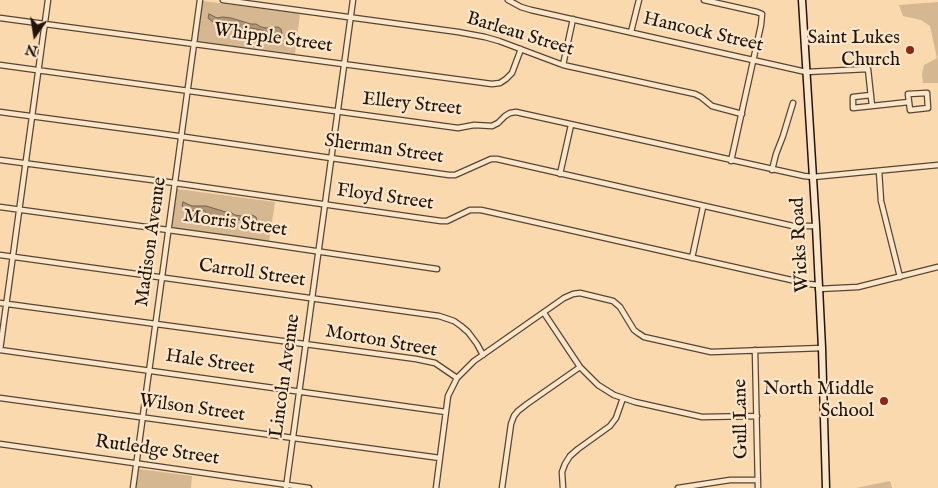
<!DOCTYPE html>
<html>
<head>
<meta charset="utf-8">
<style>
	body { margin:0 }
	#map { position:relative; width:938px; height:488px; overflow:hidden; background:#fad9ae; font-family:"IM FELL English",serif }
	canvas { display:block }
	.north { position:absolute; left:10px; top:10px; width:50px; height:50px; -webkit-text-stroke:4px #fce6ca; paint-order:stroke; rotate:193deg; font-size:14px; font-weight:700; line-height:20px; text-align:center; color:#21140b }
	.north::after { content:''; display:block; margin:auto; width:18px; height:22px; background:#21140b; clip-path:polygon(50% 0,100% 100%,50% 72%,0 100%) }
</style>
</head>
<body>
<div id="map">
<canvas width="938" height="488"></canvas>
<div class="north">N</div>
</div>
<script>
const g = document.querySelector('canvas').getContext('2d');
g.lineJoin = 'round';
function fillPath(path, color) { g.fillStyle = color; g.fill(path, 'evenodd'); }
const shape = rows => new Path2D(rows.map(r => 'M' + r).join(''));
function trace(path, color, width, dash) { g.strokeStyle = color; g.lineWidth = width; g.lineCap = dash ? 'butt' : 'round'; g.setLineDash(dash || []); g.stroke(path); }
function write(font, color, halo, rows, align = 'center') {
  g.font = font + ' "IM FELL English",serif'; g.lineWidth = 4.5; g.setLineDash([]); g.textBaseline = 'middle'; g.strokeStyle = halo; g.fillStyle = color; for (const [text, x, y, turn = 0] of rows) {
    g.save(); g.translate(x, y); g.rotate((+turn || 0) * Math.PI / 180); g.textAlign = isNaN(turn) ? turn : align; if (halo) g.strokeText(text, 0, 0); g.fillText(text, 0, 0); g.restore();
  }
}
const green = shape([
	[203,1,300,14,295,54,197,41],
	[938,2,938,83,923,83,922,74,924,65,937,58,930,26,921,20,903,16,899,5],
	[177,189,275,202,269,242,172,229],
	[139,469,192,476,191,488,136,488],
	[890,481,892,488,856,488]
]);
const water = shape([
	[209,14,217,18,223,17,231,18,251,24,256,24,261,27,266,28,278,27,281,29,282,33,280,36,274,37,261,30,251,28,240,29,232,27,230,23,223,22,218,23,213,22,208,18,209,14],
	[183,202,192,206,206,206,226,212,230,212,235,215,241,216,252,215,256,217,257,221,255,224,248,224,236,218,225,216,214,217,207,215,205,211,198,210,193,211,187,209,182,206,183,202]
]);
const minor = shape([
	[223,0,458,32,485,37,499,41,563,65,695,94,701,97,712,106,742,114],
	[508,0,521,7,531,10,806,72,868,69,872,106],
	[704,0,757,12,762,14,761,25,731,161],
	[0,18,492,84,500,83,506,79,512,73,521,49],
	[631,32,639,0],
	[0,65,458,128,474,125,492,126,498,123,505,116,510,113,516,112,804,176,813,177,938,165],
	[563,65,573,19],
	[871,95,853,97,853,108,909,102,910,110,928,108,927,93,908,94,909,102],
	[0,112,157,133,449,175,455,175,491,159,497,159,793,226,816,226],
	[0,160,175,183,441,221,447,221,470,210,481,210,809,284,818,285],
	[772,170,776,154,783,136,793,103],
	[879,171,881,201,900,277],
	[560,174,571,125],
	[0,207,234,239,437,269],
	[0,255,439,316,454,321,461,326,468,332,477,344,483,355],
	[692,258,703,207],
	[818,289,858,287,938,267],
	[0,303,416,359,435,363,457,378],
	[544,313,580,367,598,385,614,395,635,402,702,417,757,416],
	[0,350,446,412],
	[0,350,48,0],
	[755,350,758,488],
	[0,398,440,458],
	[0,444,309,488],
	[133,488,200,0],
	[286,488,353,0],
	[436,488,448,396,457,378,474,361,564,298,573,294,580,293,613,301,620,307,634,330,638,333,644,337,711,352,822,348],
	[502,488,511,424,514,416,518,411,527,404,580,367],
	[563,488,562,472,565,464,570,456,578,449,610,426,616,418,623,398],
	[678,488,730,480,758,480]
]);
const secondary = shape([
	[802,0,816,226,822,348,826,488]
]);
const markers = [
	[910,50,5,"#8f2418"],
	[884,401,5,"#8f2418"]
];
const streetNames = [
	["Hancock Street",703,33,13],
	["Barleau Street",520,35,17],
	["Whipple Street",273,39,8],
	["Ellery Street",412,105,6],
	["Sherman Street",384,150,8],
	["Floyd Street",385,198,8],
	["Morris Street",235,224,8],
	["Madison Avenue",152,242,-82],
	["Wicks Road",801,245,-93],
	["Carroll Street",252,274,8],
	["Morton Street",381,342,10],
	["Hale Street",210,363,8],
	["Lincoln Avenue",286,376,-82],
	["Wilson Street",192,409,8],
	["Gull Lane",742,419,-91],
	["Rutledge Street",157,451,8]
];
const poiNames = [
	["Saint Lukes",900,39],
	["Church",900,61],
	["North Middle",874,390],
	["School",874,412]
];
fillPath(green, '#d5b892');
fillPath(water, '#b09677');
trace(water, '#77624c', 1);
trace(minor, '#574534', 7);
trace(secondary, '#21140b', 9);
trace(minor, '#fce6ca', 4.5);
trace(secondary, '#fce6ca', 6);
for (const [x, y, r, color] of markers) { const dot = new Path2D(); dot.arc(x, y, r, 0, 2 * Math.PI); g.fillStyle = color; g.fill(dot); trace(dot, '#fce6ca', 2); }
write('19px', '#21140b', '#fce6ca', streetNames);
write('19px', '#21140b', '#fce6ca', poiNames, 'right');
</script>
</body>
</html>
